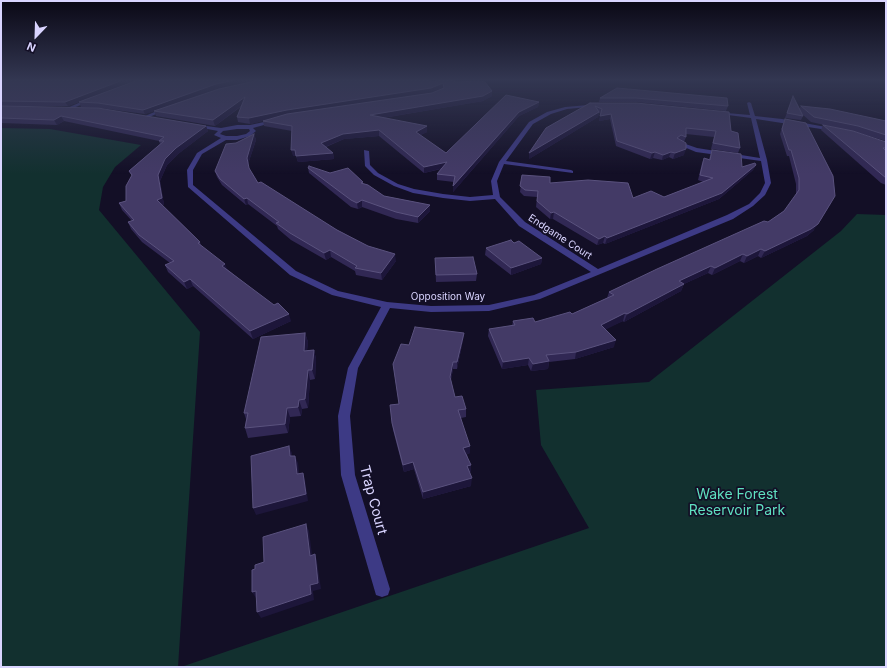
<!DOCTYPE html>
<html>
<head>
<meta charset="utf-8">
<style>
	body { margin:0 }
	#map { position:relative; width:887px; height:668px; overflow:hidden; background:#130f26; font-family:Inter,sans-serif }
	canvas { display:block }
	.frame { position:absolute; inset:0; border:2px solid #d9d4ff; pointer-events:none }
	.north { position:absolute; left:16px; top:16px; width:40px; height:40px; -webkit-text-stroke:3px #130f26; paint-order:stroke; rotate:203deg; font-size:11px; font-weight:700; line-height:16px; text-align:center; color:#d9d4ff }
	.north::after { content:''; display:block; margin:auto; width:14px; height:18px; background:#d9d4ff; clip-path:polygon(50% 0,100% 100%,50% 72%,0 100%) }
</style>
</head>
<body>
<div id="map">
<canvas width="887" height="668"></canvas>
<div class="frame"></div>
<div class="north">N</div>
</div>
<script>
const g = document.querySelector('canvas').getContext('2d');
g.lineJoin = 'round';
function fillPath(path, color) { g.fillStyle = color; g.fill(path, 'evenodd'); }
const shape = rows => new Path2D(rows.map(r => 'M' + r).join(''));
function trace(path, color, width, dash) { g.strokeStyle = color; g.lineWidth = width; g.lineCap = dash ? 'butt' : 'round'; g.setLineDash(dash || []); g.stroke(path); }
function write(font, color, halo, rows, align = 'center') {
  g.font = font + ' Inter,sans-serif'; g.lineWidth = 3.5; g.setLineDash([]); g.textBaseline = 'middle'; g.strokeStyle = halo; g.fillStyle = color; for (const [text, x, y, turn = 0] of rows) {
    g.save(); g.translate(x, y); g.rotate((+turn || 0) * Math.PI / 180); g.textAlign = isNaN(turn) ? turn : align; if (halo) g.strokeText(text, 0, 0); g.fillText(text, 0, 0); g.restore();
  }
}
const green = shape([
	[1,128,50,129,141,145,115,167,103,187,99,210,200,332,178,667,1,667],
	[857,214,886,215,886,667,181,667,589,528,541,445,536,390,649,382,841,231]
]);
const minor = shape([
	[90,98,94,99,69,110,65,109,90,98],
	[749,102,751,103,755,116,782,119,837,129,834,131,756,119,767,160,771,183,765,195,753,206,733,219,540,299,489,311,431,312,390,308,358,368,350,416,355,475,390,589,388,595,382,597,376,595,341,475,338,416,348,368,381,307,332,295,290,275,188,187,187,170,197,153,221,138,214,135,218,131,192,126,192,124,221,128,237,125,250,125,278,119,278,121,253,128,256,131,250,136,237,140,226,140,202,154,193,170,193,185,296,271,338,291,387,302,431,306,489,305,534,295,591,272,519,226,495,199,470,201,443,198,413,193,394,186,374,175,365,166,364,150,369,151,370,165,378,173,398,184,414,189,443,194,470,197,493,195,491,181,499,162,529,122,547,112,565,107,600,104,598,106,567,109,551,114,533,124,506,161,571,170,573,171,573,173,504,164,497,181,500,197,525,222,598,269,727,215,749,204,760,193,765,183,761,161,696,152,677,144,680,142,697,148,760,158,751,118,713,113,715,112,750,115,747,103,749,102],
	[237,129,249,129,250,131,246,134,237,136,226,136,220,134,223,131,237,129],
	[166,107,170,108,147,118,143,117,166,107]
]);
const wall = shape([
	[1,80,93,97,138,80,257,80,218,89,145,114,100,108,81,107,79,102,68,106,24,106,206,126,208,131,178,154,167,165,160,181,164,205,162,205,200,242,201,246,227,269,291,321,253,339,193,286,187,289,168,272,165,265,170,263,142,242,131,229,128,222,132,221,122,210,119,203,126,201,132,176,129,171,160,144,159,141,64,121,57,125,1,123],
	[435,82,458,82,492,91,492,96,483,101,383,118,427,132,420,135,446,153,539,102,538,107,519,116,453,192,454,182,437,180,437,174,441,169,424,173,379,136,344,139,326,147,333,153,334,159,298,162,296,156,293,156,292,131,264,126,263,121,283,116,250,124,238,122,237,117,242,106,215,126,156,116,154,111],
	[443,88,432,93,322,109,431,93],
	[617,88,728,106,726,111,635,102,599,102,600,98],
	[793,96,799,109,801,106,886,121,886,141,855,132,811,122,802,114,803,116,801,120,785,118],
	[590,103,731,131,740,148,738,153,711,149,714,137,686,134,686,137,684,142,683,142,684,155,673,159,669,157,662,160,653,158,650,159,616,146,610,119,599,121,601,114,599,113,598,117,529,159],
	[785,119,814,230,807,236,761,258,758,256,744,263,740,261,712,275,708,273,684,284,681,291,624,322,623,321,605,329,614,347,575,359,549,362,548,369,531,371,528,365,502,369,488,336,489,329,512,326,513,321,535,322,572,314,607,298,609,292,768,222,784,211,796,195,796,184,789,156,787,156,780,134,783,124],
	[823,125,886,148,886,185,881,183,821,130],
	[254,134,256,140,248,164,249,169,258,183,337,230,396,261,382,280,356,275,355,271,331,257,326,260,291,240,278,229,277,226,248,204,246,205,222,185,217,177,215,171,236,143],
	[712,150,742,167,756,165,753,170,719,199,605,244,603,243,597,245,553,219,550,219,536,207,537,197,524,196,520,192,522,175,550,183,633,198,664,197,703,182,698,180,702,163,704,158,709,159],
	[308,168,330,173,363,182,363,184,384,196,430,205,430,211,418,223,396,219,362,207,358,209,351,207,309,173],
	[514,243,542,258,541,264,511,275,485,255,486,248],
	[435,258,477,274,476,281,436,282],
	[305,333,308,342,307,350,314,350,316,359,315,379,310,380,308,408,302,409,301,416,290,417,288,433,248,438,245,428,246,419,244,413],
	[464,333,463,340,457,369,453,369,451,380,455,397,466,409,466,417,461,418,470,453,467,454,471,472,469,472,471,486,423,499,414,469,404,472,393,430,390,405,399,404,393,364,409,345]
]);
const shadedWall = shape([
	[123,80,136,80,68,106,65,102],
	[235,80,257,80,218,89,145,114,143,110,216,84],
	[443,83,443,88,431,93,288,115,250,124,249,118,287,110],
	[492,91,492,96,483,101,370,120,370,115],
	[245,97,246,102,215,126,213,120],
	[539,102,538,107,519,116,453,192,453,186,519,112],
	[599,112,598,117,529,159,529,153],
	[611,114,610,119,599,121,600,116],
	[61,116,64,121,57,125,54,120],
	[206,126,208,131,178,154,167,165,160,181,164,205,159,206,157,200,158,175,165,159,176,148],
	[427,126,427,132,416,138,416,132],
	[379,130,379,136,344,139,322,148,321,143,343,134],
	[254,134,256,140,248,164,250,174,247,158],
	[686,149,684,155,673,159,675,153],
	[291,150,295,150,296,156,293,156],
	[655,152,653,158,650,159,652,153],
	[671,152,669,157,662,160,663,155],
	[333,153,334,159,298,162,296,156],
	[447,162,447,167,424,173,424,167],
	[756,165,753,170,719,199,605,244,607,238],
	[247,198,248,204,246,205,244,199],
	[362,200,362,207,358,209,357,203],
	[832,202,814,230,807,236,761,258,765,251],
	[430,205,430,211,418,223,418,217],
	[554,212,553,219,550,219,551,213],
	[605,236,603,243,597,245,599,239],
	[761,249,758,256,744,263,747,256],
	[330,250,331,257,326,260,324,253],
	[395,254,396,261,382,280,381,273],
	[743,254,740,261,712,275,715,268],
	[542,258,541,264,511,275,511,268],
	[225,264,228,271,222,266],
	[711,266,708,273,684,284,681,291,624,322,627,314,679,281],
	[190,279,193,286,187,289,184,282],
	[625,313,623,321,599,333,601,325],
	[289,314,291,321,253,339,250,331],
	[305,333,308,342,306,360,304,351],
	[464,333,463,340,457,369,457,362],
	[616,340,614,347,575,359,576,352],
	[314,350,316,359,315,379,312,370],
	[529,358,528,365,502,369,503,362],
	[549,361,548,369,531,371,533,364],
	[453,362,453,369,450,384,450,377],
	[308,370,310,380,308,408,305,399],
	[299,400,302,409,301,416,298,407],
	[287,408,290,417,288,433,285,424],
	[289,446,292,453,292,463,290,456],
	[470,446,470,453,463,455,463,448],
	[295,456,298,463,300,482,297,474],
	[413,462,414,469,404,472,403,465],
	[471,465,471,472,466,473,467,466],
	[303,473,305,480,308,501,256,515,253,508],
	[472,478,471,486,423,499,423,492],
	[306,524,309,531,313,563,310,556],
	[315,554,317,561,321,589,313,591,314,600,261,618,257,612,310,585],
	[256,591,256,598,252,592]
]);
const building = shape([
	[1,80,123,80,65,102,1,101,1,80],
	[138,80,235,80,216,84,143,110,98,103,79,102,138,80],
	[260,80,428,80,435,82,437,80,455,80,454,82,481,81,485,82,492,91,483,96,370,115,427,126,416,132,446,153,506,95,539,102,519,112,453,186,455,176,437,174,447,162,424,167,379,130,343,134,321,143,333,153,296,156,295,150,291,150,292,126,263,121,287,114,432,93,444,88,443,83,431,88,287,110,249,118,237,117,245,97,213,120,154,111,219,89,260,80],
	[617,88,727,98,728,106,636,98,600,98,617,88],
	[793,96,803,116,787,113,793,96],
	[590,103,636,103,729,112,731,131,738,133,740,148,713,143,716,131,686,128,686,137,681,135,677,138,686,143,686,149,675,153,671,152,663,155,655,152,652,153,617,141,611,114,600,116,602,109,595,106,599,112,529,153,546,128,590,103],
	[1,106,98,108,206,126,176,148,165,159,158,175,162,198,157,200,200,242,198,243,225,264,222,266,274,305,278,303,289,314,250,331,190,279,184,282,165,265,174,261,139,235,128,222,134,220,119,203,126,201,126,186,132,175,129,171,164,141,159,141,164,137,61,116,54,120,1,118,1,106],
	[801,106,830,109,886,121,886,135,858,126,814,117,801,106],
	[785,119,806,123,833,176,835,196,818,224,811,229,765,251,761,249,747,256,743,254,715,268,711,266,679,281,684,284,627,314,625,313,601,325,616,340,576,352,546,355,549,361,533,364,529,358,503,362,489,329,515,325,513,321,533,318,535,322,570,312,572,314,614,295,609,292,657,269,764,221,768,222,784,211,799,190,799,178,791,150,789,150,782,129,785,119],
	[823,125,853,131,886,142,886,148,883,148,886,151,886,178,823,125],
	[254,134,247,158,249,168,258,183,261,182,337,230,368,246,395,254,381,273,355,268,357,266,330,250,324,253,290,233,276,223,279,222,247,198,244,199,220,179,215,171,226,144,236,143,254,134],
	[712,150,741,154,742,167,755,163,756,165,722,193,607,238,605,236,599,239,554,212,551,213,537,201,538,191,525,190,520,186,522,175,550,177,550,183,588,180,628,183,633,198,651,191,664,197,713,178,700,175,704,158,710,160,712,150],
	[309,166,330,173,348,168,363,182,361,183,368,185,384,196,430,205,418,217,396,212,362,200,357,203,351,200,308,168,309,166],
	[511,240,514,243,519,241,542,258,511,268,486,248,511,240],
	[473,257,477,274,436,275,435,258,473,257],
	[415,327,464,333,457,362,453,362,450,377,455,397,462,396,466,409,458,410,470,446,463,448,471,465,467,466,472,478,423,492,413,462,403,465,392,423,390,405,399,404,393,364,401,344,409,345,415,327],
	[305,333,304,351,314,350,312,370,308,370,305,399,299,400,298,407,287,408,285,424,245,428,248,413,244,413,261,337,305,333],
	[289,446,290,456,295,456,297,474,303,473,306,494,253,508,251,456,289,446],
	[306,524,310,556,315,554,318,583,310,585,311,594,257,612,256,591,252,592,252,570,255,569,255,565,264,562,263,537,306,524]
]);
const farStreetnames = [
	["Endgame Court",560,237,33],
	["Opposition Way",448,297]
];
const nearParknames = [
	["Wake Forest",737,495],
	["Reservoir Park",737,511]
];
const nearStreetnames = [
	["Trap Court",373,500,75]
];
fillPath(green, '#12302f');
fillPath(minor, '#3d3a85');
fillPath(wall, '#312854');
fillPath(shadedWall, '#1d163a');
fillPath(building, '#433a66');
trace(building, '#5a527e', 1);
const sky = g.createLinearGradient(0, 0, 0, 174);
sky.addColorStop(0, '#0a0815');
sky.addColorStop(0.46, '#333752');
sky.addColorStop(1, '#33375200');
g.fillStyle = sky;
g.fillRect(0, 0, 887, 174);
write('10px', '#d9d4ff', '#130f26', farStreetnames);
write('14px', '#5fe0c0', '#130f26', nearParknames);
write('14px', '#d9d4ff', '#130f26', nearStreetnames);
</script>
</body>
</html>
